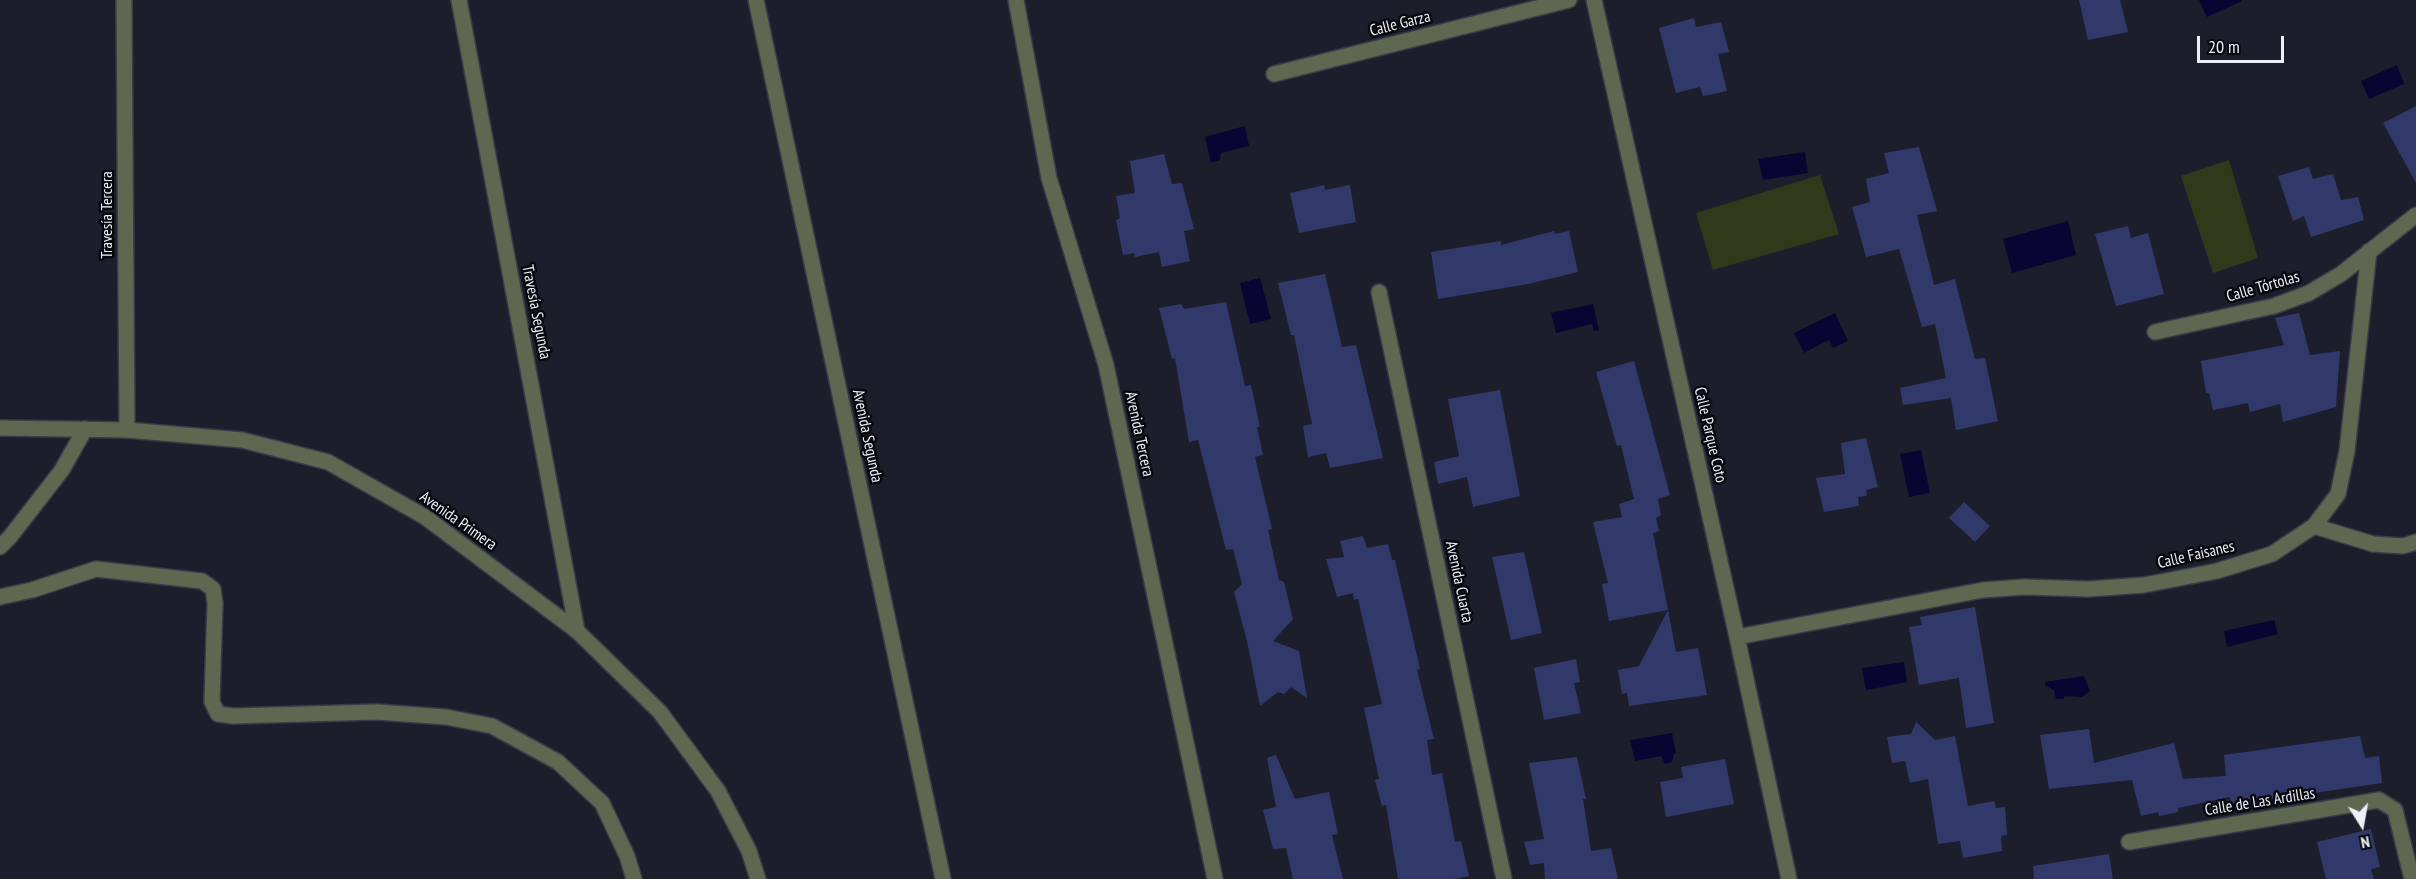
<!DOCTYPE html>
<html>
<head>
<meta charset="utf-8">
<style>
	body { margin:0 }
	#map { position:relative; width:2416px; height:879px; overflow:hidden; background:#1c1f2b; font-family:"PT Sans Narrow",sans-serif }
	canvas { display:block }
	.north { position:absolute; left:2332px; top:795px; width:60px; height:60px; -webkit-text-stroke:4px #08090e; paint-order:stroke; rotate:169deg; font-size:16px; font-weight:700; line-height:24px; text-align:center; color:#eceff7 }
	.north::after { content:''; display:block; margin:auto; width:21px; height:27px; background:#eceff7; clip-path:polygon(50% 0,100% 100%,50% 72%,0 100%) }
	.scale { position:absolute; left:2197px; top:36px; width:87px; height:27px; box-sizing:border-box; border:3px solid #eceff7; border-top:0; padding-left:8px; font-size:18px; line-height:21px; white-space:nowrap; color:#eceff7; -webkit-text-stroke:4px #08090e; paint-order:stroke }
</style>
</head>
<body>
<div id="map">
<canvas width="2416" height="879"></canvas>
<div class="north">N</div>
<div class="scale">20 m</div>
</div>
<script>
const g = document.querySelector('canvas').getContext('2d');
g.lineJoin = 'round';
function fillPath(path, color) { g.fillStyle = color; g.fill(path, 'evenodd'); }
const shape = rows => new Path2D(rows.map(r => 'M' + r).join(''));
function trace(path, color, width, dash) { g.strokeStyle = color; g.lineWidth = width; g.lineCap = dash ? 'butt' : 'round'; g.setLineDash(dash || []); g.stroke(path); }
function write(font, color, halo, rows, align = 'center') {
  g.font = font + ' "PT Sans Narrow",sans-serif'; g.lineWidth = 5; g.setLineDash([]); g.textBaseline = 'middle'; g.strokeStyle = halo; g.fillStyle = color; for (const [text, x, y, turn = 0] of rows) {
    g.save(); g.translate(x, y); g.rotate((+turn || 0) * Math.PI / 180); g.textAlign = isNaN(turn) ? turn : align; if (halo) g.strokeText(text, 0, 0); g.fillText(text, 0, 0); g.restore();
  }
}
const green = shape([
	[2229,160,2258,258,2213,273,2181,176],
	[1820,175,1839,234,1713,270,1696,213]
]);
const water = shape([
	[2199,0,2241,0,2242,1,2207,17],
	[2397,65,2404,84,2369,99,2361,81],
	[1245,126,1249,146,1221,153,1220,160,1211,163,1205,137],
	[1805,152,1808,173,1763,180,1758,159],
	[2068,221,2076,255,2012,273,2003,239],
	[1260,278,1271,319,1250,324,1240,283],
	[1593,304,1599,330,1594,331,1592,324,1556,333,1551,313],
	[1835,313,1848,341,1833,348,1829,340,1804,353,1794,333],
	[1921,450,1930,493,1909,497,1900,454],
	[2274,620,2278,634,2227,647,2224,631],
	[1904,662,1907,682,1866,690,1862,668],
	[2084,676,2090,691,2082,697,2065,696,2063,699,2056,699,2054,690,2045,685,2045,682],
	[1672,733,1676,753,1674,754,1672,762,1665,764,1661,756,1635,761,1630,740]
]);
const building = shape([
	[2079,0,2120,0,2128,32,2088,40],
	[1694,18,1696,27,1721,22,1729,52,1718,54,1727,91,1703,96,1700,87,1676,93,1659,28],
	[2416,106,2416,183,2383,123],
	[1919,147,1937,211,1917,215,1934,285,1955,279,1975,359,1985,358,1998,421,1956,430,1951,398,1903,405,1900,388,1946,378,1935,324,1922,327,1899,249,1866,257,1852,207,1870,202,1866,179,1889,173,1884,153],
	[1164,154,1172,184,1182,183,1194,229,1184,231,1190,261,1162,267,1159,252,1135,257,1134,253,1123,255,1116,220,1120,218,1116,196,1135,193,1130,161],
	[2309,167,2313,179,2333,174,2341,200,2358,197,2364,220,2311,237,2304,216,2293,221,2278,176],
	[1324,185,1325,190,1350,185,1356,222,1299,233,1290,193],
	[2128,226,2131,238,2148,233,2164,294,2116,306,2095,234],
	[1554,231,1555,234,1569,231,1578,272,1528,284,1438,299,1431,252,1501,241,1501,245],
	[1325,274,1342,347,1356,345,1383,458,1330,468,1326,453,1308,457,1303,426,1312,424,1294,335,1291,335,1278,283],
	[1226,302,1245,386,1251,385,1260,427,1257,427,1263,455,1255,457,1272,529,1268,530,1279,580,1284,582,1293,619,1273,641,1299,651,1307,698,1291,687,1284,694,1278,692,1260,706,1247,641,1234,592,1242,584,1233,549,1226,550,1198,440,1189,442,1175,358,1172,359,1159,308,1181,304,1184,309],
	[2299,313,2310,355,2340,351,2336,407,2283,422,2280,404,2250,412,2248,403,2213,410,2209,393,2206,393,2201,361,2284,345,2275,318],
	[1634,361,1670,495,1658,499,1661,515,1656,518,1659,531,1653,533,1668,610,1609,621,1602,584,1608,583,1593,522,1622,517,1619,504,1634,499,1621,445,1617,446,1596,372],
	[1500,390,1520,496,1473,507,1467,477,1438,484,1434,462,1459,456,1448,399],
	[1866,438,1878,487,1866,490,1867,496,1858,497,1859,506,1824,512,1816,478,1845,474,1841,443],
	[1964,502,1990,526,1975,542,1949,518],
	[1363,536,1367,548,1388,544,1392,560,1395,560,1420,669,1417,670,1434,739,1427,740,1432,775,1442,773,1455,842,1461,841,1469,876,1454,879,1398,879,1386,805,1382,806,1375,780,1379,779,1364,708,1382,704,1358,599,1354,600,1353,593,1337,597,1326,559,1344,557,1340,541],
	[1524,552,1542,633,1511,640,1492,557],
	[1975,607,1994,723,1966,728,1959,678,1919,685,1909,627,1922,625,1920,617],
	[1668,610,1676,652,1698,648,1707,695,1629,706,1627,693,1622,694,1618,670,1639,666],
	[1576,659,1580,682,1574,683,1581,713,1544,720,1534,668],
	[1916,722,1935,740,1955,736,1968,806,1994,801,1996,808,2005,807,2007,835,2001,836,2002,851,1963,858,1960,841,1938,844,1928,779,1910,783,1905,761,1892,763,1887,737,1911,734],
	[2089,729,2094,763,2174,743,2183,779,2226,776,2224,755,2360,736,2365,758,2379,756,2382,783,2231,805,2230,797,2178,808,2178,812,2159,816,2158,812,2141,816,2132,780,2049,789,2040,735],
	[1276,755,1295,799,1329,792,1338,834,1332,835,1343,879,1293,879,1286,848,1273,849,1263,810,1276,807,1267,758],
	[1577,757,1586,799,1583,799,1591,851,1611,848,1618,879,1545,879,1544,863,1530,865,1524,842,1544,839,1529,763],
	[1725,759,1734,804,1666,817,1660,782,1683,778,1681,767],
	[2371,829,2380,867,2371,869,2374,879,2326,879,2317,842],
	[2109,854,2113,879,2034,879,2033,866]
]);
const street = shape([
	[124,0,127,430],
	[459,0,577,631],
	[756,0,943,879],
	[1016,0,1049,178,1106,365,1215,879],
	[1594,0,1737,637,1789,879],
	[1274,74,1569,0],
	[1379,292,1504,879],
	[2155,332,2274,306,2309,293,2341,274,2416,215],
	[0,428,127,430,242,440,328,462,425,517,577,631,660,712,718,791,749,851,758,879],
	[2314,526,2373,544,2403,546,2416,542],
	[0,547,10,537,62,470,85,429],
	[0,597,32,590,96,569,202,581,213,589,215,603,212,702,218,714,233,716,377,712,446,717,492,726,558,762,602,803,627,856,634,879],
	[1737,637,1983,590,2024,587,2089,589,2144,585,2217,571,2272,554,2314,526,2338,494,2347,451,2369,251],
	[2129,842,2379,800,2395,810,2412,879]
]);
const streetNames = [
	["Calle Garza",1400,24,-14],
	["Travesía Tercera",107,215,-90],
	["Calle Tórtolas",2263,287,-16],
	["Travesía Segunda",536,312,79],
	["Avenida Tercera",1139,434,78],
	["Calle Parque Coto",1710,435,77],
	["Avenida Segunda",867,436,78],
	["Avenida Primera",458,521,35],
	["Calle Faisanes",2196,555,-13],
	["Avenida Cuarta",1459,582,78],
	["Calle de Las Ardillas",2260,802,-9]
];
fillPath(green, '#303a1a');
fillPath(water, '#070532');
fillPath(building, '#31396b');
trace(street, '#393c48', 18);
trace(street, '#5e674f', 15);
write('16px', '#eceff7', '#08090e', streetNames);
</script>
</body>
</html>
